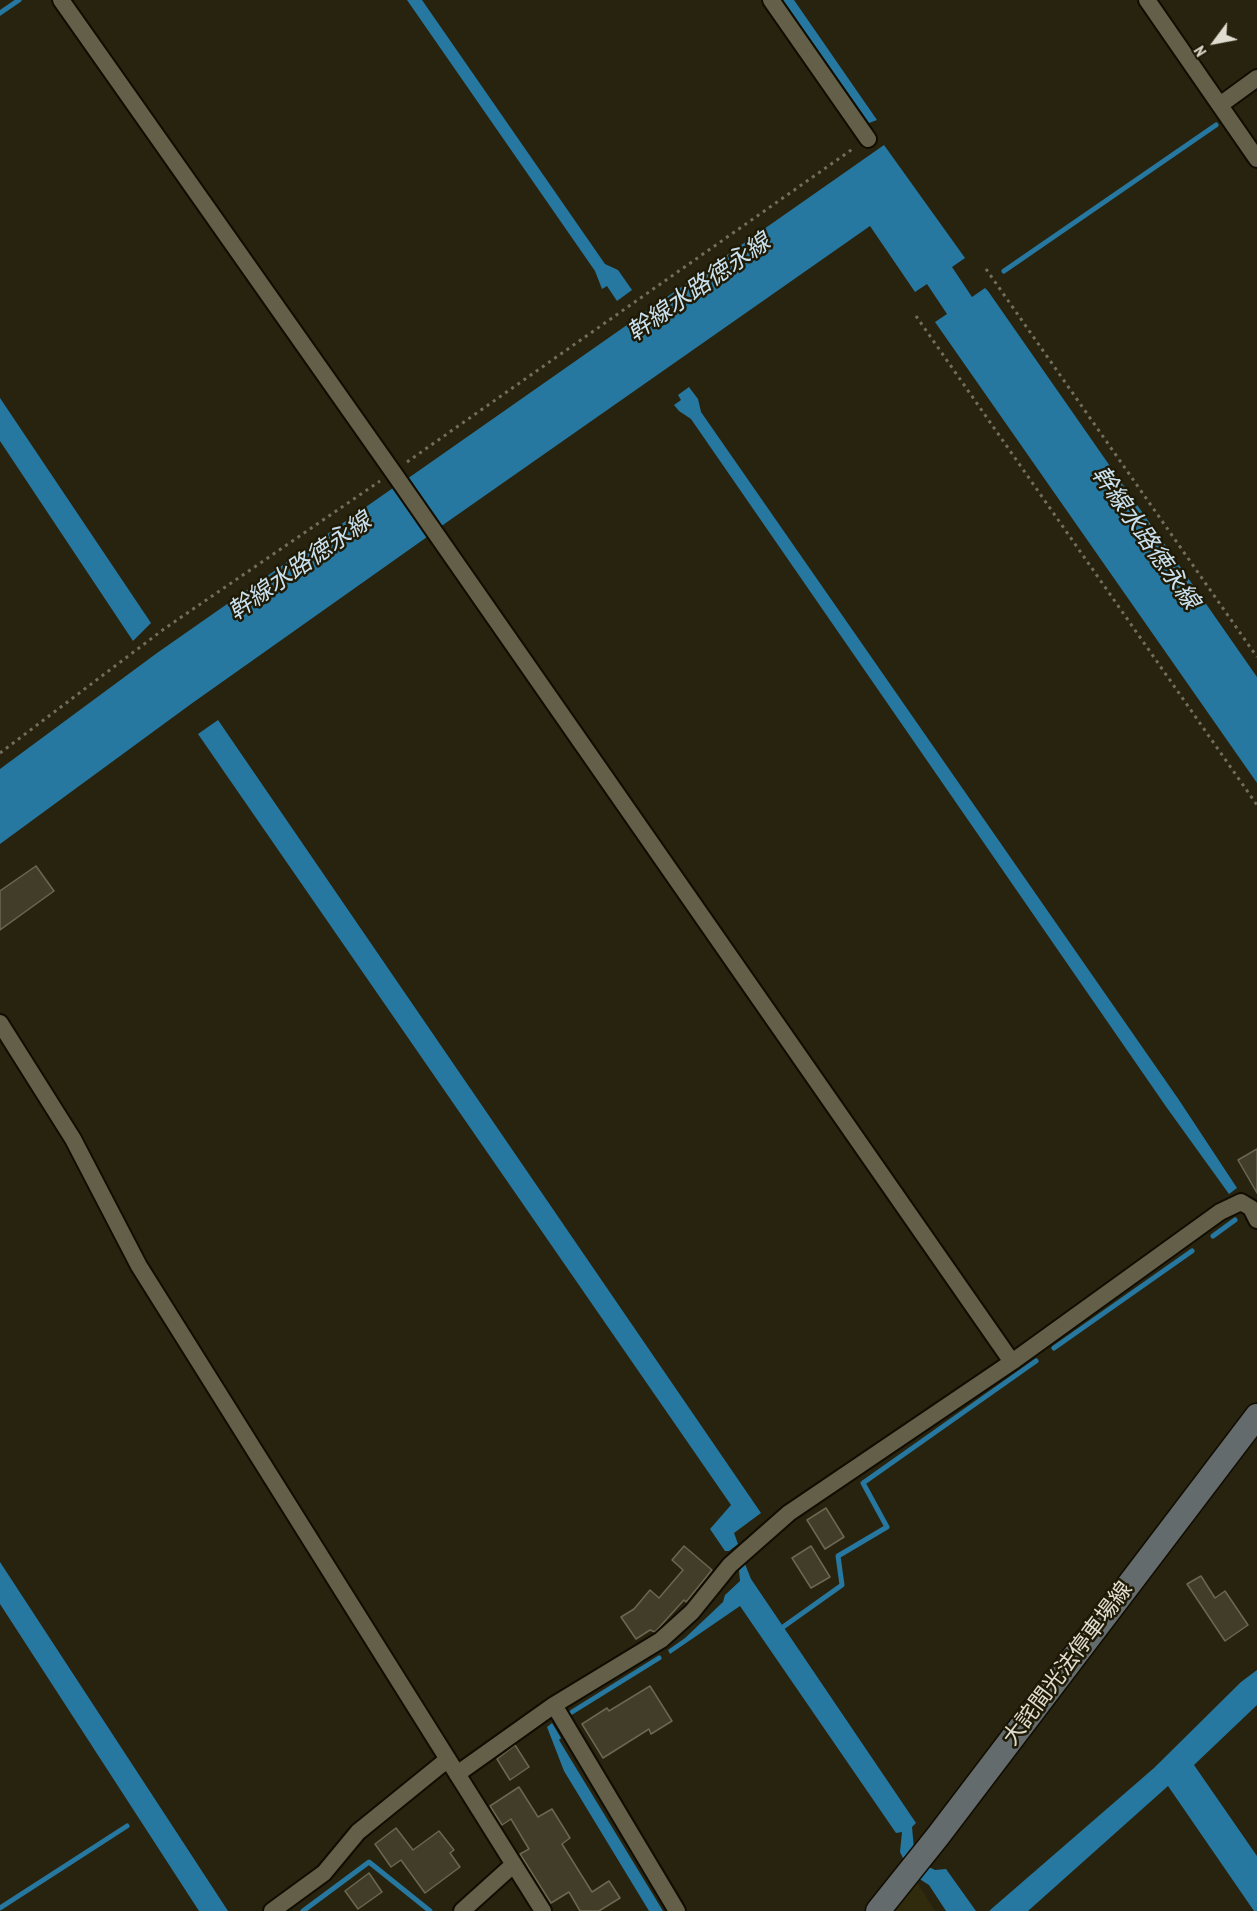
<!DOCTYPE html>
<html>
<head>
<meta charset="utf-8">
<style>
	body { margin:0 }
	#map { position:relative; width:1257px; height:1911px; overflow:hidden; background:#28230f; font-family:"PT Sans Narrow",sans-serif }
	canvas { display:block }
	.north { position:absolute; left:1185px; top:12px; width:60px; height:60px; -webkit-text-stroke:4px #1f1a06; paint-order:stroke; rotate:238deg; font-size:16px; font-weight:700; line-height:24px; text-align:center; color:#e0ddd0 }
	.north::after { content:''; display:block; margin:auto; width:21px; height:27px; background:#e0ddd0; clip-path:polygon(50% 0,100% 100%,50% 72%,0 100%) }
</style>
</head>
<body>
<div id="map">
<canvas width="1257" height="1911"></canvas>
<div class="north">N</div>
</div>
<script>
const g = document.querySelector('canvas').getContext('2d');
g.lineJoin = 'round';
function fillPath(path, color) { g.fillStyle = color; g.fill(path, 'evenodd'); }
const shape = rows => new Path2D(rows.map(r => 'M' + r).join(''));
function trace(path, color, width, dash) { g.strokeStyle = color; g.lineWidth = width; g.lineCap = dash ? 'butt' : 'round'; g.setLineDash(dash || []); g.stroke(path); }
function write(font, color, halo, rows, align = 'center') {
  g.font = font + ' "PT Sans Narrow","Noto Sans JP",sans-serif'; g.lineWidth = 5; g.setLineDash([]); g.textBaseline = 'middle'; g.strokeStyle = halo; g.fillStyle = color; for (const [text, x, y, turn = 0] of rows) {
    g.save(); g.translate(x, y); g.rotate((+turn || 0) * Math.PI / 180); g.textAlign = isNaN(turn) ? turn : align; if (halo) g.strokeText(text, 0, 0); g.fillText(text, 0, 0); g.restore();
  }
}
const built = shape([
	[916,1881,935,1911,894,1911]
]);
const water = shape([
	[407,0,422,0,605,264,618,270,632,290,617,301,607,286,602,289,595,271],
	[783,0,794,0,877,120,869,123],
	[884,145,965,258,952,267,972,297,985,288,988,291,1257,677,1257,783,935,322,947,314,927,284,915,292,870,226,440,527,432,515,419,524,427,537,191,704,0,844,0,769,157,653,393,488,402,500,415,491,407,479],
	[689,387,698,399,701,412,1179,1100,1237,1188,1229,1194,1167,1108,691,419,679,411,674,405,681,400,678,395],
	[0,398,151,623,133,641,0,441],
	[218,720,761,1513,734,1533,738,1544,729,1551,725,1551,710,1529,731,1505,198,734],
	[0,1562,228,1911,199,1911,0,1604],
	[745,1564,751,1579,916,1823,912,1827,914,1849,905,1862,900,1852,902,1832,896,1833,740,1606,670,1654,668,1650,685,1638,723,1602,725,1595,740,1581,739,1570],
	[1257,1670,1257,1705,1194,1765,1257,1856,1257,1911,1254,1911,1168,1786,1028,1911,989,1911,1154,1768,1241,1682],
	[552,1723,561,1738,559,1740,663,1911,649,1911,564,1771,547,1727],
	[929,1867,935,1870,946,1869,976,1911,946,1911,929,1885,918,1878]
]);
const stream = shape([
	[0,13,19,0],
	[1004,271,1216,125],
	[1213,1236,1235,1220],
	[1054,1348,1192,1251],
	[783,1627,842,1585,838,1556,887,1527,863,1483,1036,1361],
	[572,1712,659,1658],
	[0,1908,127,1826],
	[303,1911,369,1862,430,1911]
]);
const building = shape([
	[36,866,54,891,0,930,0,891,36,866],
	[1257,1149,1257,1193,1238,1160,1257,1149],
	[826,1508,844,1537,825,1549,807,1520,826,1508],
	[684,1546,712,1570,686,1602,684,1600,655,1632,650,1630,636,1639,621,1617,634,1609,650,1590,659,1598,683,1570,672,1560,684,1546],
	[811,1546,830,1577,811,1588,792,1558,811,1546],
	[1201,1576,1215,1598,1225,1591,1248,1625,1225,1641,1187,1584,1201,1576],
	[650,1686,672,1721,651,1734,649,1729,603,1758,582,1724,607,1708,609,1711,650,1686],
	[515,1745,529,1767,510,1780,497,1759,515,1745],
	[519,1787,538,1817,552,1809,570,1838,562,1844,592,1892,609,1881,620,1898,599,1911,580,1911,569,1892,551,1903,520,1854,529,1849,511,1819,502,1825,490,1806,519,1787],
	[396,1828,413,1850,439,1831,454,1850,450,1853,460,1867,425,1893,401,1860,391,1867,375,1844,396,1828],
	[369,1873,382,1892,358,1909,345,1891,369,1873]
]);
const path = shape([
	[986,269,1257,657],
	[916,316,1257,805],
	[407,462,854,148],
	[0,753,164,629,380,481]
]);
const street = shape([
	[61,0,393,472,1012,1362],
	[771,0,868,139],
	[1147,0,1257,159],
	[1220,105,1257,78],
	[0,1023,73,1139,139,1266,543,1911],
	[554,1705,677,1911],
	[457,1774,554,1705,661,1640,692,1612,730,1565,789,1513,1012,1362,1220,1212,1241,1202,1251,1208,1257,1220],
	[272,1911,324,1873,358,1832,448,1759],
	[462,1911,513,1865]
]);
const secondary = shape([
	[878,1911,938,1836,1257,1416]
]);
const streetNames = [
	["大詫間光法停車場線",1068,1664,-53]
];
const waterNames = [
	["幹線水路徳永線",699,288,-35],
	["幹線水路徳永線",1145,538,55],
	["幹線水路徳永線",300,567,-35]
];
fillPath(built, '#312b0e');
fillPath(water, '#2678a1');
trace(stream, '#2678a1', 5);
fillPath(building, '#423d28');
trace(building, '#6c6750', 1.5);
trace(street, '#110c00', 20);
trace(secondary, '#110c00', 27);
trace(path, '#726e5d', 3, [3, 4.5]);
trace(street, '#645f48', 16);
trace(secondary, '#646b6d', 24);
write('22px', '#e0ddd0', '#1f1a06', streetNames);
write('italic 24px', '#cae1ef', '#1f1a06', waterNames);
</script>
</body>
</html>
